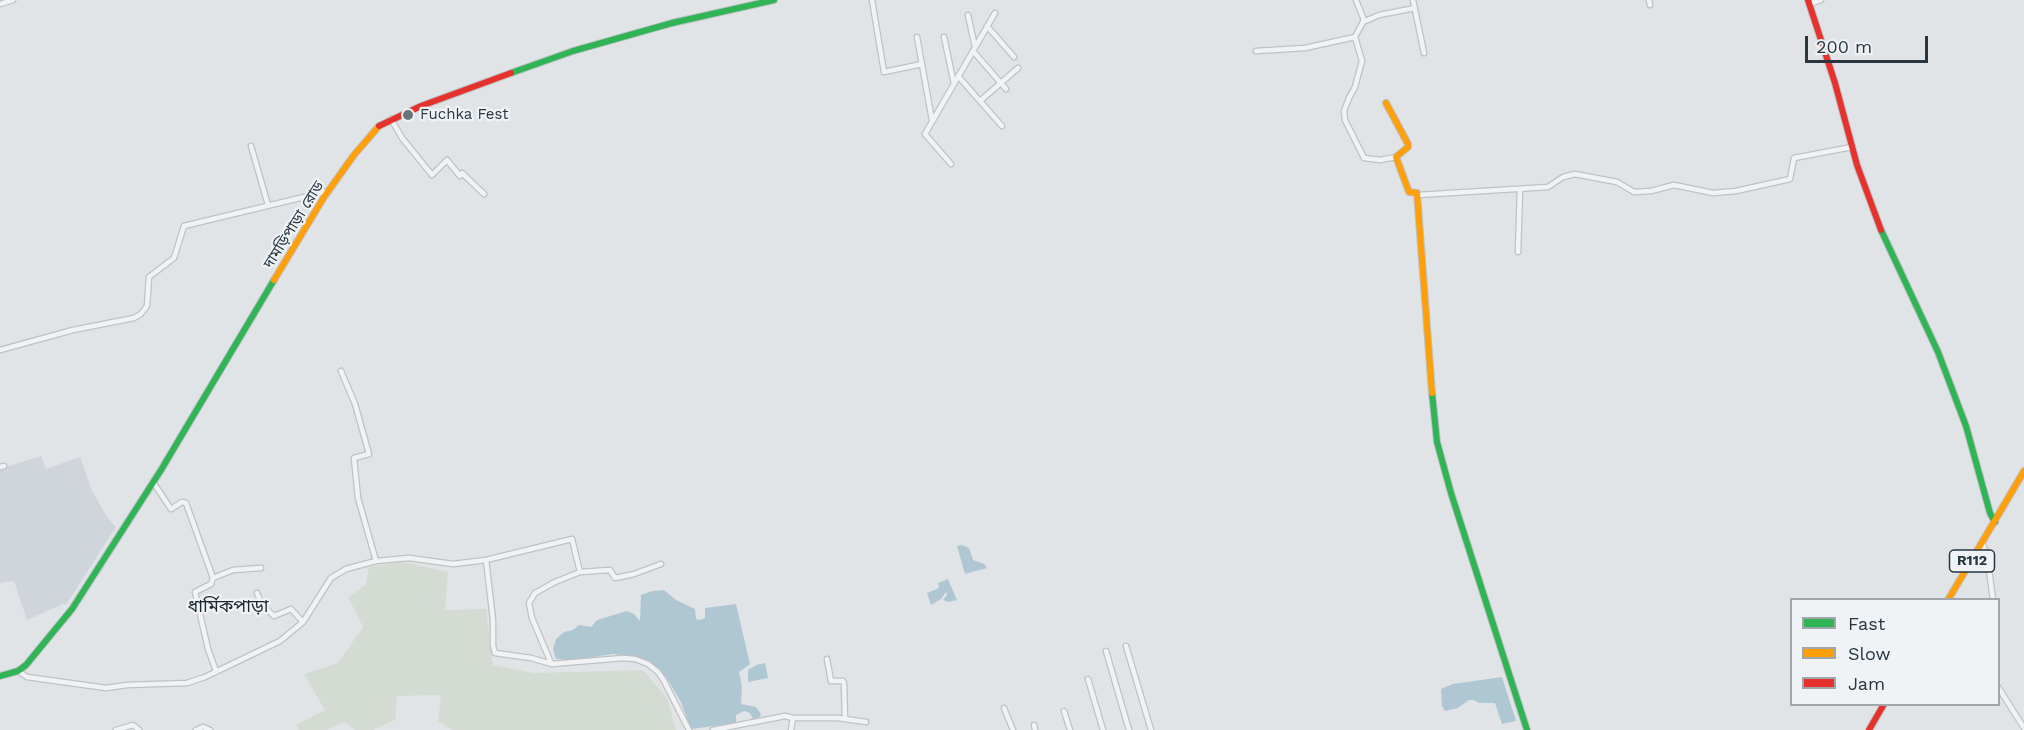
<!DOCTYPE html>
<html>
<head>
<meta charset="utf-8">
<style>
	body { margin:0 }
	#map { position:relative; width:2024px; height:730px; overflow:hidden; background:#e1e4e7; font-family:"Work Sans",sans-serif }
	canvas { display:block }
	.legend { position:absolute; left:1790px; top:598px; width:210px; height:108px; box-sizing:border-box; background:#eff3f6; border:2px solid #9fa7ad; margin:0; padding:8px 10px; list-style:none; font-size:18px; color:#283640 }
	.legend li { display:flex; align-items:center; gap:12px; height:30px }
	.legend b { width:30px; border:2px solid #9fa7ad }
	.scale { position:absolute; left:1805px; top:36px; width:123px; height:27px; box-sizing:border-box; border:3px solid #283640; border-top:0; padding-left:8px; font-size:18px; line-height:21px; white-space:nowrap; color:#283640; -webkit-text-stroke:4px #eff3f6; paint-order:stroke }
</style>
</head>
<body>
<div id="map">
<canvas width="2024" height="730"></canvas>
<ul class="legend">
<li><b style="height:8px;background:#30b455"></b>Fast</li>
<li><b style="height:8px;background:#ff9f0a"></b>Slow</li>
<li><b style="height:8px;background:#e5322d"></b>Jam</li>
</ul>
<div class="scale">200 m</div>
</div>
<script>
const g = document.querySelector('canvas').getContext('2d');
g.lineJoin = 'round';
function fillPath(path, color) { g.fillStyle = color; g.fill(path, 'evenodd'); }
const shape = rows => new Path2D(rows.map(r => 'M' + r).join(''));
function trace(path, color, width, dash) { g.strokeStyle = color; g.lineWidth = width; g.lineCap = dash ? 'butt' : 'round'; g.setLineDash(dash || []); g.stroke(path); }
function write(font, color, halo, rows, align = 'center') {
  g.font = font + ' "Work Sans","Noto Sans Bengali",sans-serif'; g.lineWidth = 4.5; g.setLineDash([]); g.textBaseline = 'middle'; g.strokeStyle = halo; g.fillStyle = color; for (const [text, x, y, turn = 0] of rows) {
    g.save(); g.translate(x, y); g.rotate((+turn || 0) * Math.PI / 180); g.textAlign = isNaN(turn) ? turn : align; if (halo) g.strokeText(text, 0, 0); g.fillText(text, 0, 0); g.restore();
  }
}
const built = shape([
	[41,456,46,469,80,457,92,491,107,517,116,527,66,605,63,604,27,620,14,581,0,583,0,469]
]);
const green = shape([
	[402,562,448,572,445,610,486,609,493,665,534,673,643,670,667,698,676,730,452,730,438,721,441,695,397,696,395,720,373,730,355,730,344,722,327,730,299,730,296,725,325,710,304,674,338,663,363,627,348,597,366,585,369,567]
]);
const water = shape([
	[962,545,969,548,973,560,984,564,987,568,965,574,957,546],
	[948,579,957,600,948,602,943,600,947,595,946,592,941,599,931,605,927,593,937,589,939,587,938,583],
	[664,590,676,600,695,609,696,619,700,620,705,618,705,608,736,604,750,664,739,672,742,687,741,704,756,707,761,714,760,717,753,719,750,713,744,711,736,715,736,723,692,729,687,724,686,716,681,702,666,677,654,666,636,657,613,654,573,660,556,659,553,649,556,639,564,632,573,630,579,625,591,627,597,620,627,611,634,614,640,621,641,595,652,591],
	[765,663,768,678,748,682,748,670,756,665],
	[1502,677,1516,721,1502,724,1495,703,1479,703,1474,700,1469,700,1458,708,1445,711,1442,706,1441,689,1453,684]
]);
const street = shape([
	[872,0,884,72,922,64],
	[1413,0,1424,53],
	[1649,0,1650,5],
	[0,4,13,0],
	[1809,4,1821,0],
	[968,15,975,47],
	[1363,22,1379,15,1415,8],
	[987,26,1014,57],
	[917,37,932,120],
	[944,37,954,84],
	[1355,37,1362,61,1355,87,1349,98,1344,111,1345,120,1364,158,1380,160,1396,157],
	[973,51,1006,89],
	[1256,51,1305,48,1355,37,1364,20,1356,0],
	[958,76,1002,126],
	[980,101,1018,68],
	[391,119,402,138,432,175,447,160,460,176,462,173,484,194],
	[251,146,268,205],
	[951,164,925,134,995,13],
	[1418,195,1548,187,1563,177,1575,174,1617,182,1634,192,1651,191,1674,185,1713,193,1736,191,1790,179,1794,158,1852,147],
	[1518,252,1520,189],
	[0,350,73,330,134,318,141,314,147,306,149,277,174,258,184,226,329,191],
	[0,467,4,466],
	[153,482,171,509,182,502,186,503,213,578,211,584,195,592,208,649,216,671],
	[1983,544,1988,562,1993,600],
	[376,561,409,558,453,564,486,560],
	[661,564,634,574,615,578,610,570,580,572,572,539,486,560,493,620,493,646,495,653,531,658,552,664,623,658,635,659,648,664,658,672,663,679,689,730],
	[213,578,233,570,261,568],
	[257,593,262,605,274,616,291,609,303,622],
	[1126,646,1151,730],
	[1106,651,1129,730],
	[827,659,831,681,843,681,844,683,845,719],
	[551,663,532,618,529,603,535,593,555,582,580,572],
	[18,671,27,677,106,688,127,685,187,683,205,677,280,641,303,622,331,578,346,569,376,561,358,498,354,458,369,454,355,404,341,371],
	[1088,679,1103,730],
	[1998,687,2024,728],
	[1004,708,1013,730],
	[1064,711,1070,730],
	[1034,725,1035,730],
	[116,730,133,725,139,730],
	[196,730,203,727,210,730],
	[713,730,785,716,793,718,838,718,866,722],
	[791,730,793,718]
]);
const fast = shape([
	[511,73,573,51,672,23,774,0],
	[1881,230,1938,352,1966,426,1990,513,1995,522],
	[1432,393,1437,442,1451,493,1527,730],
	[0,676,18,671,26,665,72,609,161,470,274,280]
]);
const slow = shape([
	[1386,103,1408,144,1408,147,1396,157,1409,192,1417,193,1432,393],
	[274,280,324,197,354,155,379,126],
	[1948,600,2024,471]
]);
const jam = shape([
	[1808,0,1835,83,1857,165,1881,230],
	[379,126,421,106,511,73],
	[1869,730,1884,704]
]);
const markers = [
	[408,115,6,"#69737a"]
];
const shields = [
	[1972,561,45]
];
const shieldNames = [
	["R112",1972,561]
];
const poiNames = [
	["Fuchka Fest",420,115]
];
const streetNames = [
	["দামড়িপাড়া রোড",294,225,-58]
];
const quarterNames = [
	["ধার্মিকপাড়া",228,607]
];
fillPath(built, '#cfd5da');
fillPath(green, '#d4dbd2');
fillPath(water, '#afc7d2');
trace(street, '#bfc2c5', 7);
trace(fast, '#bfc2c5', 8);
trace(slow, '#bfc2c5', 8);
trace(jam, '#bfc2c5', 8);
trace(street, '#f1f2f3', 4.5);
trace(fast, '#30b455', 6);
trace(slow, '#ff9f0a', 6);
trace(jam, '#e5322d', 6);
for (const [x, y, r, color] of markers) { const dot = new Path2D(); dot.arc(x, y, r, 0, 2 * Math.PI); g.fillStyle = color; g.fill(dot); trace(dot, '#eff3f6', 2); }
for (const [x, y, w] of shields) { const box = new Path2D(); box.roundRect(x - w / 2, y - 11, w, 22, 4.5); g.fillStyle = '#eff3f6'; g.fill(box); trace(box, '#283640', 1.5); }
write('bold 14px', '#283640', null, shieldNames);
write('15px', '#283640', '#eff3f6', poiNames, 'left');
write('15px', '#283640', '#eff3f6', streetNames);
write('18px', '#1a2731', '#eff3f6', quarterNames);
</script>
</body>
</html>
